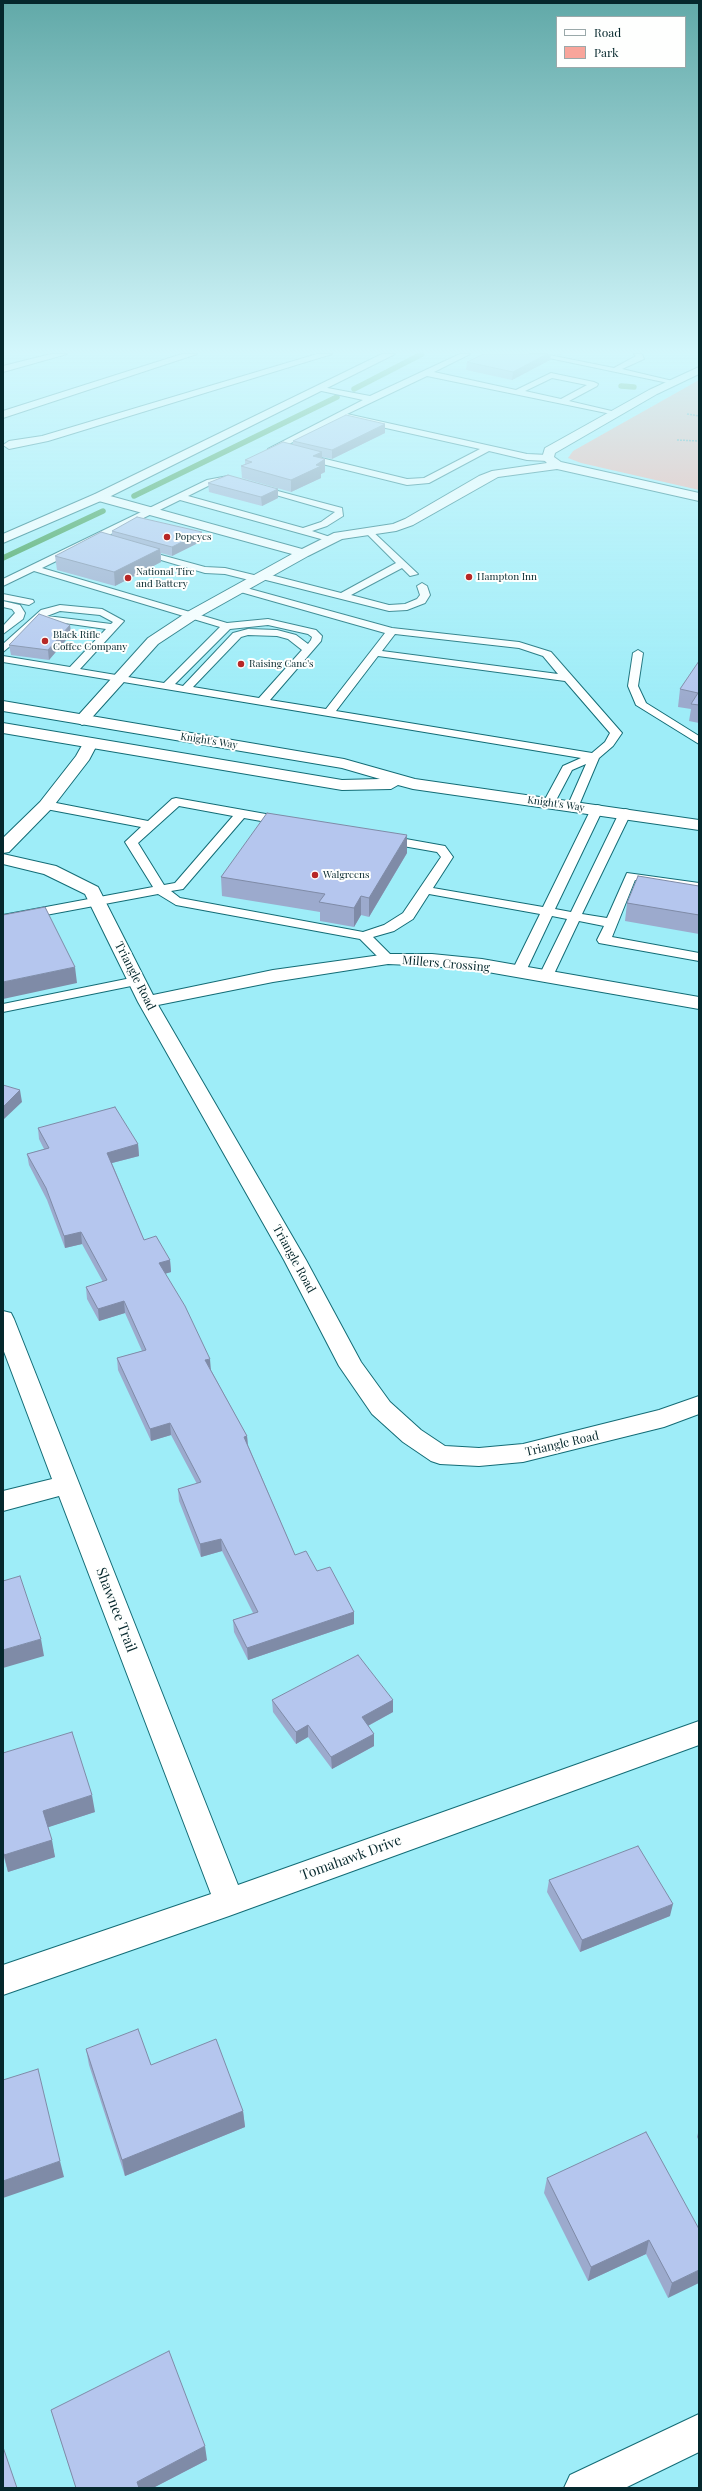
<!DOCTYPE html>
<html>
<head>
<meta charset="utf-8">
<style>
	body { margin:0 }
	#map { position:relative; width:702px; height:2491px; overflow:hidden; background:#9eedf8; font-family:"Playfair Display",serif }
	canvas { display:block }
	.frame { position:absolute; inset:0; border:4px solid #05272c; pointer-events:none }
	.legend { position:absolute; left:556px; top:16px; width:130px; height:52px; box-sizing:border-box; background:#fefffe; border:1px solid #9aa9aa; margin:0; padding:5px 7px; list-style:none; font-size:12px; color:#05272c }
	.legend li { display:flex; align-items:center; gap:8px; height:20px }
	.legend b { width:20px; border:1px solid #9aa9aa }
</style>
</head>
<body>
<div id="map">
<canvas width="702" height="2491"></canvas>
<div class="frame"></div>
<ul class="legend">
<li><b style="height:5px;background:#fff"></b>Road</li>
<li><b style="height:11px;background:#f8a59b"></b>Park</li>
</ul>
</div>
<script>
const g = document.querySelector('canvas').getContext('2d');
g.lineJoin = 'round';
function fillPath(path, color) { g.fillStyle = color; g.fill(path, 'evenodd'); }
const shape = rows => new Path2D(rows.map(r => 'M' + r).join(''));
function trace(path, color, width, dash) { g.strokeStyle = color; g.lineWidth = width; g.lineCap = dash ? 'butt' : 'round'; g.setLineDash(dash || []); g.stroke(path); }
function write(font, color, halo, rows, align = 'center') {
  g.font = font + ' "Playfair Display",serif'; g.lineWidth = 4; g.setLineDash([]); g.textBaseline = 'middle'; g.strokeStyle = halo; g.fillStyle = color; for (const [text, x, y, turn = 0] of rows) {
    g.save(); g.translate(x, y); g.rotate((+turn || 0) * Math.PI / 180); g.textAlign = isNaN(turn) ? turn : align; if (halo) g.strokeText(text, 0, 0); g.fillText(text, 0, 0); g.restore();
  }
}
const green = shape([
	[699,380,699,490,581,463,568,458,573,451]
]);
const stream = shape([
	[621,386,634,387],
	[354,389,422,354],
	[134,496,337,397],
	[3,558,103,511]
]);
const path = shape([
	[687,414,699,416],
	[677,440,699,441]
]);
const lane = shape([
	[460,354,470,354,434,372,516,390,551,373,594,382,598,384,597,386,569,401,620,413,616,415,427,376,347,414,527,454,548,455,552,458,548,461,527,460,489,451,429,483,407,485,302,459,302,455,305,454,407,479,424,478,480,449,341,418,275,451,268,449,363,400,317,390,317,386,370,396,460,354],
	[552,378,587,385,561,399,525,391,552,378],
	[530,354,544,354,614,368,636,356,634,354,642,354,644,359,622,369,677,382,673,384,530,354],
	[228,476,232,479,231,481,212,484,188,496,303,528,321,522,335,512,255,489,255,485,342,508,343,516,327,526,312,531,336,539,328,541,180,500,42,568,227,623,268,619,316,630,322,636,321,641,270,700,326,709,385,633,237,591,237,587,243,587,392,628,519,642,551,652,622,733,613,746,599,758,577,810,573,811,567,807,586,764,572,770,553,806,549,807,543,803,563,766,581,758,3,662,3,656,70,667,106,629,50,621,46,620,46,616,3,652,3,644,41,610,60,605,102,609,124,621,80,669,164,683,220,627,34,571,3,586,3,579,207,480,228,476],
	[60,611,100,615,113,622,111,624,47,616,60,611],
	[268,625,308,634,312,637,311,640,308,644,296,635,277,630,248,629,233,633,183,686,175,684,230,629,268,625],
	[395,634,519,648,543,656,558,674,382,651,395,634],
	[248,635,277,636,288,639,302,650,259,698,193,687,241,637,248,635],
	[378,656,565,681,610,733,605,742,592,753,336,711,378,656],
	[369,528,418,574,410,576,402,568,351,595,389,605,405,604,417,599,420,595,417,586,422,583,427,586,430,595,425,603,407,610,389,611,262,579,257,582,225,574,205,573,134,552,139,549,205,567,225,568,258,576,263,573,341,593,396,563,364,531,369,528],
	[3,594,33,600,34,602,29,605,3,600,3,594],
	[3,601,20,605,25,613,23,619,3,634,3,626,15,613,12,609,3,607,3,601],
	[638,650,643,653,638,686,646,703,699,736,699,744,636,705,628,686,633,653,638,650],
	[176,798,445,846,453,857,433,888,543,907,591,809,597,805,601,806,603,809,555,909,571,912,619,813,625,809,629,810,631,813,582,914,607,918,627,873,699,883,699,891,635,880,612,937,699,953,699,961,599,943,597,940,604,926,579,921,553,976,551,979,541,979,539,976,567,919,552,916,526,971,519,975,512,971,540,914,429,894,413,919,394,931,373,937,395,959,388,963,383,962,360,939,176,905,158,894,3,923,3,915,153,887,125,842,141,827,46,809,40,805,42,802,46,801,148,821,172,799,176,798],
	[179,806,233,816,175,883,164,885,138,843,179,806],
	[244,818,437,852,441,857,403,913,384,925,363,932,180,898,171,891,183,889,244,818],
	[136,977,143,981,141,984,3,1012,3,1004,136,977]
]);
const street = shape([
	[699,367,699,374,657,394,555,453,554,457,561,462,699,493,699,501,557,469,498,477,413,525,396,531,342,539,308,556,199,617,158,644,87,723,82,725,74,720,148,638,189,611,292,554,95,500,93,497,95,494,103,494,302,549,334,533,393,524,405,519,479,476,492,471,547,463,542,458,545,448,649,390,699,367],
	[90,738,98,743,89,760,52,808,9,852,3,853,3,838,40,802,76,756,85,740,90,738],
	[3,854,56,866,98,887,153,995,273,970,388,954,432,954,482,959,699,997,699,1009,482,971,432,966,388,964,273,982,158,1005,306,1260,361,1362,390,1402,421,1430,445,1446,479,1448,523,1444,659,1410,699,1396,699,1414,664,1427,523,1462,479,1466,440,1464,431,1461,403,1442,372,1414,339,1366,284,1260,138,1002,85,894,44,874,3,864,3,854],
	[3,1311,11,1313,14,1319,238,1885,699,1721,699,1745,229,1916,3,1995,3,1965,211,1894,59,1496,3,1511,3,1491,52,1479,3,1349,3,1311],
	[699,2414,699,2452,625,2488,564,2488,570,2475,699,2414]
]);
const secondary = shape([
	[51,354,67,354,3,372,3,366,51,354],
	[382,354,395,354,103,500,3,543,3,534,95,494,382,354],
	[3,701,344,759,415,779,699,820,699,830,413,789,398,785,391,789,342,790,3,733,3,723,342,780,380,779,342,768,3,711,3,701]
]);
const highway = shape([
	[182,354,197,354,3,418,3,411,182,354],
	[317,354,332,354,48,441,9,449,3,445,9,441,42,436,317,354]
]);
const wall = shape([
	[484,354,562,354,559,355,551,354,550,360,512,380,466,370,467,362],
	[385,424,385,433,332,459,322,457,322,459,325,459,325,472,321,474,321,478,291,492,242,478,241,466,245,464,245,460,293,445,293,441],
	[208,483,278,489,278,498,262,506,209,492],
	[112,531,202,541,172,556,161,553,161,562,115,586,57,570,55,556,112,535],
	[70,625,71,634,49,660,11,655,9,645],
	[699,661,699,723,689,721,691,709,678,707,680,689],
	[407,853,369,917,361,915,354,927,320,921,320,912,222,896,221,877],
	[699,886,699,934,625,921,627,903],
	[38,1128,138,1144,139,1156,112,1163,144,1240,170,1260,171,1272,165,1274,211,1370,247,1436,248,1445,295,1555,317,1571,354,1612,354,1624,248,1660,234,1632,233,1620,253,1613,222,1551,201,1557,179,1501,178,1489,197,1484,171,1435,151,1441,118,1370,117,1358,142,1351,125,1313,99,1321,87,1299,86,1287,103,1282,82,1244,65,1248,47,1200,29,1165,27,1154,44,1149,39,1139],
	[272,1700,393,1700,393,1712,368,1726,374,1734,374,1746,332,1769,308,1737,296,1744,273,1712],
	[3,1753,95,1812,48,1827,55,1857,8,1872,3,1854],
	[549,1880,670,1916,580,1952,547,1892],
	[86,2049,151,2065,243,2111,245,2127,125,2176,89,2065],
	[699,2129,699,2141,697,2137],
	[547,2178,699,2229,668,2298,646,2254,588,2281,544,2193],
	[51,2410,207,2460,153,2488,76,2488,55,2423]
]);
const shadedWall = shape([
	[547,354,551,354,550,360,512,380,513,372],
	[385,424,385,433,332,459,332,450],
	[322,452,322,461,325,459,325,472,321,474,321,478,291,492,291,480,313,456],
	[278,489,278,498,262,506,261,497],
	[202,532,202,541,172,556,172,547],
	[160,549,161,562,115,586,114,572],
	[70,625,71,634,49,660,48,650],
	[407,835,407,853,369,917,369,898],
	[361,896,361,915,354,927,354,908],
	[75,967,77,983,3,999,3,982],
	[20,1090,22,1102,3,1120,3,1107],
	[138,1144,139,1156,108,1164,107,1153],
	[81,1232,82,1244,65,1248,64,1236],
	[170,1260,171,1272,160,1275,159,1263],
	[124,1301,125,1313,99,1321,98,1309],
	[210,1359,211,1371,205,1360],
	[170,1423,171,1435,151,1441,150,1429],
	[247,1436,248,1448,244,1437],
	[221,1539,222,1551,201,1557,200,1544],
	[354,1612,354,1624,248,1660,247,1648],
	[41,1639,44,1656,3,1668,3,1650],
	[393,1700,393,1712,362,1729,362,1717],
	[308,1725,308,1737,296,1744,296,1732],
	[374,1734,374,1746,332,1769,331,1757],
	[92,1795,95,1812,46,1828,43,1811],
	[52,1840,55,1857,8,1872,4,1855],
	[673,1904,670,1916,580,1952,582,1940],
	[243,2111,245,2127,125,2176,122,2160],
	[60,2161,64,2177,3,2198,3,2181],
	[649,2240,646,2254,588,2281,591,2267],
	[699,2270,699,2283,668,2298,672,2283],
	[205,2446,207,2460,153,2488,138,2488,137,2482]
]);
const building = shape([
	[484,354,547,354,513,372,467,362,484,354],
	[346,415,385,424,332,450,293,441,346,415],
	[283,442,322,452,313,456,325,459,316,465,321,466,291,480,241,466,252,462,245,460,283,442],
	[228,475,278,489,261,497,208,483,228,475],
	[137,517,202,532,172,547,112,531,137,517],
	[101,532,160,549,114,572,55,556,101,532],
	[39,614,70,625,48,650,9,645,39,614],
	[699,661,699,705,691,704,698,693,680,689,699,661],
	[267,813,407,835,369,898,361,896,354,908,319,902,325,894,221,877,267,813],
	[638,876,699,886,699,915,627,903,638,876],
	[45,907,75,967,3,982,3,915,45,907],
	[3,1085,20,1090,3,1107,3,1085],
	[115,1107,138,1144,107,1153,144,1240,156,1236,170,1260,159,1263,185,1306,210,1359,205,1360,247,1436,244,1437,295,1555,306,1551,317,1571,330,1567,354,1612,247,1648,233,1620,258,1612,221,1539,200,1544,178,1489,201,1482,170,1423,150,1429,117,1358,146,1350,124,1301,98,1309,86,1287,107,1280,81,1232,64,1236,46,1188,27,1154,49,1148,38,1128,115,1107],
	[20,1576,41,1639,3,1650,3,1581,20,1576],
	[358,1655,393,1700,362,1717,374,1734,331,1757,308,1725,296,1732,272,1700,358,1655],
	[72,1732,92,1795,43,1811,52,1840,4,1855,3,1850,3,1753,72,1732],
	[638,1846,673,1904,582,1940,549,1880,638,1846],
	[138,2029,151,2065,216,2039,243,2111,122,2160,86,2049,138,2029],
	[38,2069,60,2161,3,2181,3,2080,38,2069],
	[646,2132,699,2229,699,2270,672,2283,649,2240,591,2267,547,2178,646,2132],
	[169,2351,205,2446,137,2482,139,2488,76,2488,51,2410,169,2351],
	[3,2447,17,2488,3,2488,3,2447]
]);
const markers = [
	[167,537,4,"#b72726"],
	[469,577,4,"#b72726"],
	[128,578,4,"#b72726"],
	[45,641,4,"#b72726"],
	[241,664,4,"#b72726"],
	[315,875,4,"#b72726"]
];
const farPoinames = [
	["Popeyes",175,537],
	["National Tire",136,572],
	["and Battery",136,584],
	["Hampton Inn",477,577],
	["Black Rifle",53,635],
	["Coffee Company",53,647],
	["Raising Cane's",249,664],
	["Walgreens",323,875]
];
const farStreetnames = [
	["Knight's Way",209,741,9],
	["Knight's Way",556,804,8]
];
const streetNames = [
	["Millers Crossing",446,964,5],
	["Triangle Road",135,976,63],
	["Triangle Road",294,1259,61],
	["Triangle Road",562,1444,-13]
];
const nearStreetnames = [
	["Shawnee Trail",116,1610,69],
	["Tomahawk Drive",351,1858,-20]
];
fillPath(green, '#f8a59b');
trace(stream, '#369848', 5.5);
trace(lane, '#136c76', 2);
trace(street, '#136c76', 2);
trace(secondary, '#136c76', 2);
trace(highway, '#136c76', 2);
trace(path, '#59949c', 1.5, [2, 1]);
fillPath(lane, '#fff');
fillPath(street, '#fff');
fillPath(secondary, '#fff');
fillPath(highway, '#fff');
fillPath(wall, '#9caacd');
fillPath(shadedWall, '#7f8ba7');
fillPath(building, '#b5c6ee');
trace(building, '#7f8ba7', 1);
const sky = g.createLinearGradient(0, 0, 0, 702);
sky.addColorStop(0, '#61a9a8');
sky.addColorStop(0.5, '#d3f7fc');
sky.addColorStop(1, '#d3f7fc00');
g.fillStyle = sky;
g.fillRect(0, 0, 702, 702);
for (const [x, y, r, color] of markers) { const dot = new Path2D(); dot.arc(x, y, r, 0, 2 * Math.PI); g.fillStyle = color; g.fill(dot); trace(dot, '#fefffe', 1.5); }
write('10px', '#05272c', '#fefffe', farPoinames, 'left');
write('10px', '#05272c', '#fefffe', farStreetnames);
write('12px', '#05272c', '#fefffe', streetNames);
write('14px', '#05272c', '#fefffe', nearStreetnames);
</script>
</body>
</html>
